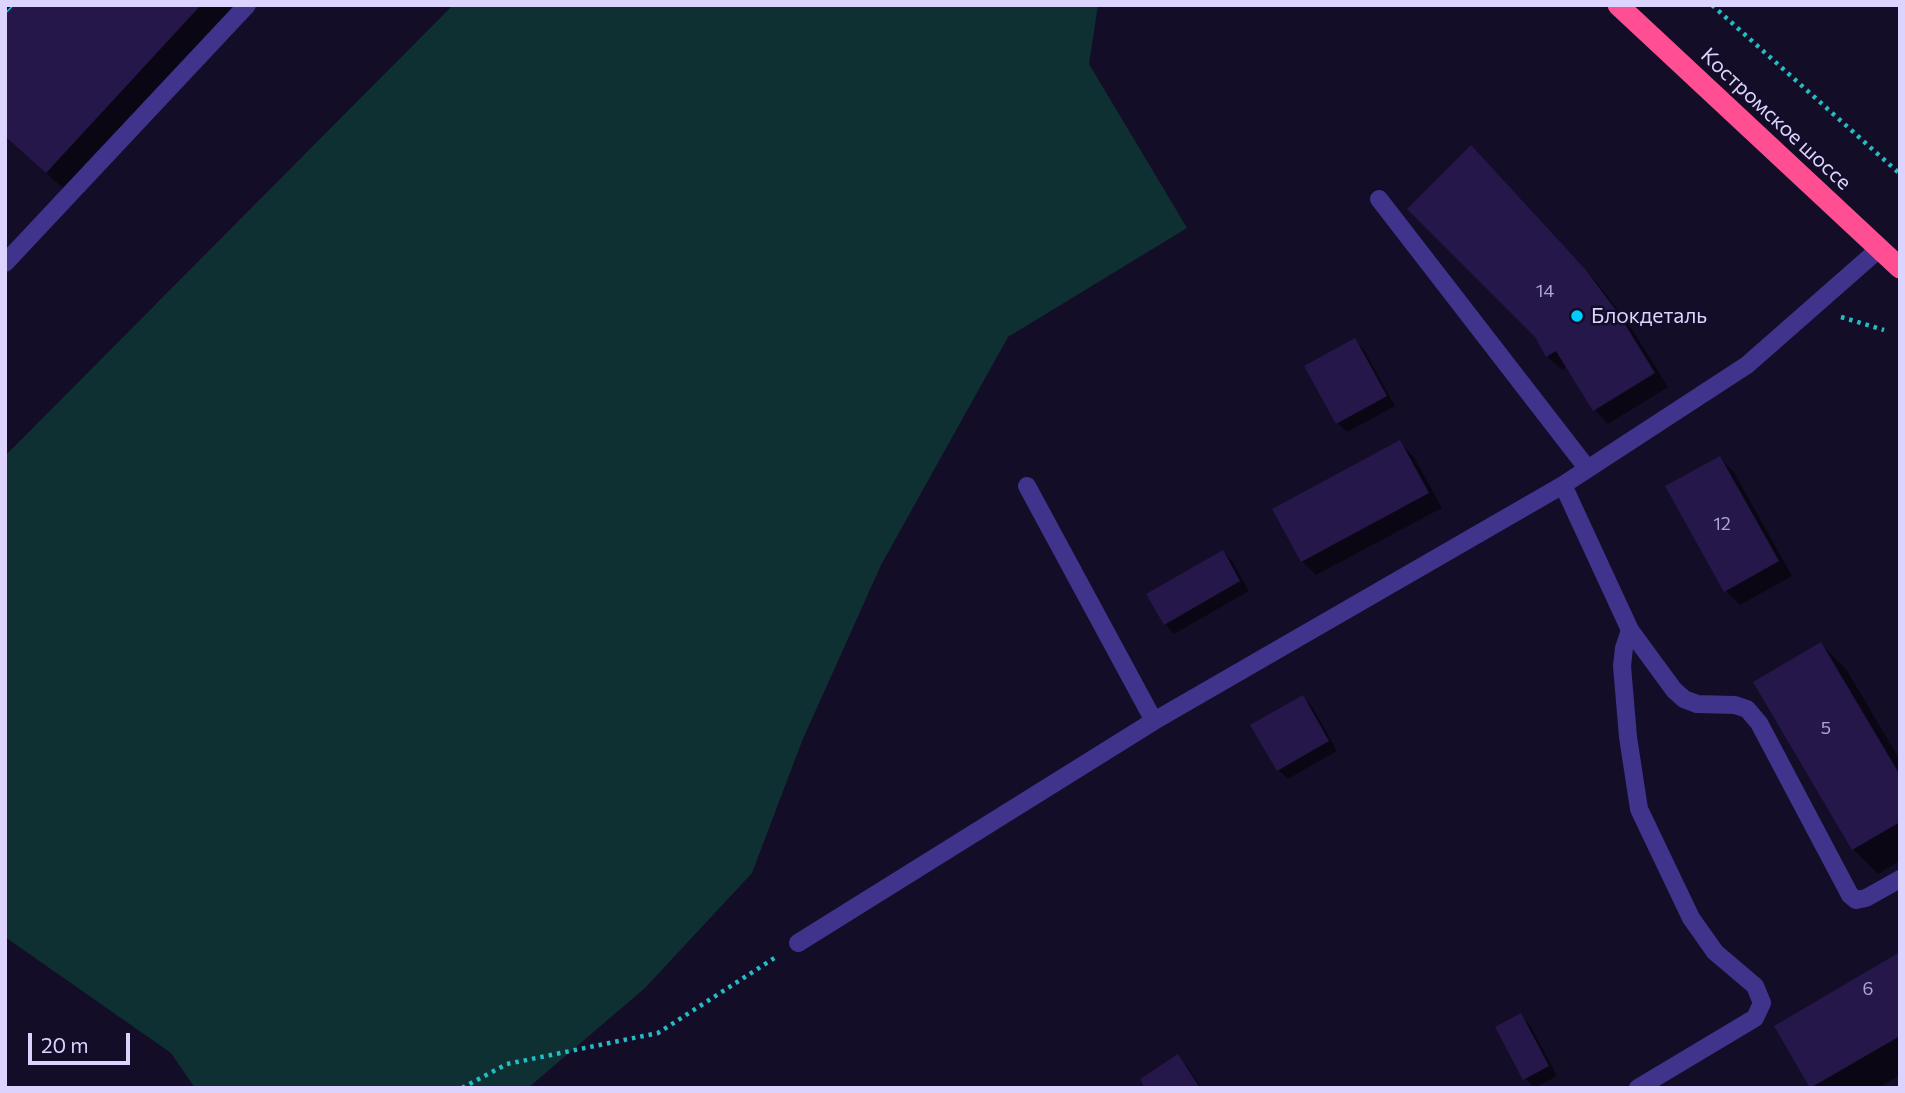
<!DOCTYPE html>
<html>
<head>
<meta charset="utf-8">
<style>
	body { margin:0 }
	#map { position:relative; width:1905px; height:1093px; overflow:hidden; background:#140d27; font-family:Commissioner,sans-serif }
	canvas { display:block }
	.frame { position:absolute; inset:0; border:7px solid #dcd3ff; pointer-events:none }
	.scale { position:absolute; left:28px; top:1033px; width:102px; height:32px; box-sizing:border-box; border:4px solid #dcd3ff; border-top:0; padding-left:9px; font-size:21px; line-height:24px; white-space:nowrap; color:#dcd3ff; -webkit-text-stroke:5px #140d27; paint-order:stroke }
</style>
</head>
<body>
<div id="map">
<canvas width="1905" height="1093"></canvas>
<div class="frame"></div>
<div class="scale">20 m</div>
</div>
<script>
const g = document.querySelector('canvas').getContext('2d');
g.lineJoin = 'round';
function fillPath(path, color) { g.fillStyle = color; g.fill(path, 'evenodd'); }
const shape = rows => new Path2D(rows.map(r => 'M' + r).join(''));
function trace(path, color, width, dash) { g.strokeStyle = color; g.lineWidth = width; g.lineCap = dash ? 'butt' : 'round'; g.setLineDash(dash || []); g.stroke(path); }
function write(font, color, halo, rows, align = 'center') {
  g.font = font + ' Commissioner,sans-serif'; g.lineWidth = 5; g.setLineDash([]); g.textBaseline = 'middle'; g.strokeStyle = halo; g.fillStyle = color; for (const [text, x, y, turn = 0] of rows) {
    g.save(); g.translate(x, y); g.rotate((+turn || 0) * Math.PI / 180); g.textAlign = isNaN(turn) ? turn : align; if (halo) g.strokeText(text, 0, 0); g.fillText(text, 0, 0); g.restore();
  }
}
const green = shape([
	[453,5,1098,5,1089,64,1187,228,1008,337,881,565,802,741,752,873,645,988,528,1088,195,1088,171,1053,5,937,5,456]
]);
const shadow = shape([
	[16,5,237,5,66,191,5,135],
	[1485,162,1599,285,1632,329,1668,387,1608,424,1594,409,1567,366,1562,370,1547,356],
	[1354,340,1364,350,1395,406,1347,432,1337,423],
	[1399,442,1414,457,1442,508,1316,575,1302,561],
	[1720,458,1734,472,1792,576,1740,605,1726,591],
	[1222,552,1232,561,1249,591,1174,634,1165,624],
	[1821,644,1846,669,1900,760,1900,861,1878,874,1853,849],
	[1303,697,1312,706,1337,751,1288,779,1278,770],
	[1900,954,1900,1075,1878,1088,1812,1088,1776,1027],
	[1521,1016,1530,1025,1557,1076,1534,1088,1525,1078],
	[1178,1056,1187,1066,1202,1088,1147,1088]
]);
const building = shape([
	[14,5,201,5,46,173,5,136,5,14],
	[1471,145,1585,269,1618,313,1655,373,1593,411,1556,351,1546,357,1535,337,1407,209],
	[1355,338,1387,396,1336,424,1304,366],
	[1400,440,1429,493,1301,562,1272,509],
	[1720,456,1779,561,1724,592,1665,486],
	[1223,550,1240,581,1164,625,1146,594],
	[1821,642,1900,775,1900,822,1852,850,1753,682],
	[1303,695,1329,741,1277,771,1250,725],
	[1900,952,1900,1036,1810,1088,1774,1026],
	[1521,1013,1549,1066,1523,1080,1495,1027],
	[1178,1054,1200,1088,1145,1088,1140,1079]
]);
const path = shape([
	[1712,5,1900,174],
	[1841,317,1884,330],
	[462,1088,507,1064,658,1033,776,957]
]);
const minor = shape([
	[1379,199,1587,468],
	[5,263,247,5],
	[1563,485,1630,630,1624,648,1622,666,1628,737,1639,809,1691,918,1715,952,1755,986,1762,1003,1755,1018,1638,1088],
	[1027,486,1154,721],
	[1630,630,1674,690,1684,699,1697,704,1735,705,1747,709,1759,723,1850,895,1856,900,1866,898,1900,879],
	[798,943,1154,721,1563,485,1747,365,1879,249]
]);
const highway = shape([
	[1618,5,1900,268]
]);
const rail = shape([
	[5,9,9,5]
]);
const markers = [
	[1577,316,7,"#00cbfe"]
];
const numberNames = [
	["14",1545,291],
	["12",1722,524],
	["5",1826,728],
	["6",1868,989]
];
const streetNames = [
	["Костромское шоссе",1776,119,43]
];
const poiNames = [
	["Блокдеталь",1591,316]
];
fillPath(green, '#0f3032');
fillPath(shadow, '#0007');
fillPath(building, '#26174a');
trace(path, '#23bdc3', 4.5, [3.5, 5]);
trace(minor, '#3f338b', 18);
trace(highway, '#ff4e91', 21);
trace(rail, '#00cbfe', 8);
trace(rail, '#140d27', 5, [16]);
for (const [x, y, r, color] of markers) { const dot = new Path2D(); dot.arc(x, y, r, 0, 2 * Math.PI); g.fillStyle = color; g.fill(dot); trace(dot, '#140d27', 2.5); }
write('18px', '#aea4d2', null, numberNames);
write('21px', '#dcd3ff', '#140d27', streetNames);
write('21px', '#dcd3ff', '#140d27', poiNames, 'left');
</script>
</body>
</html>
